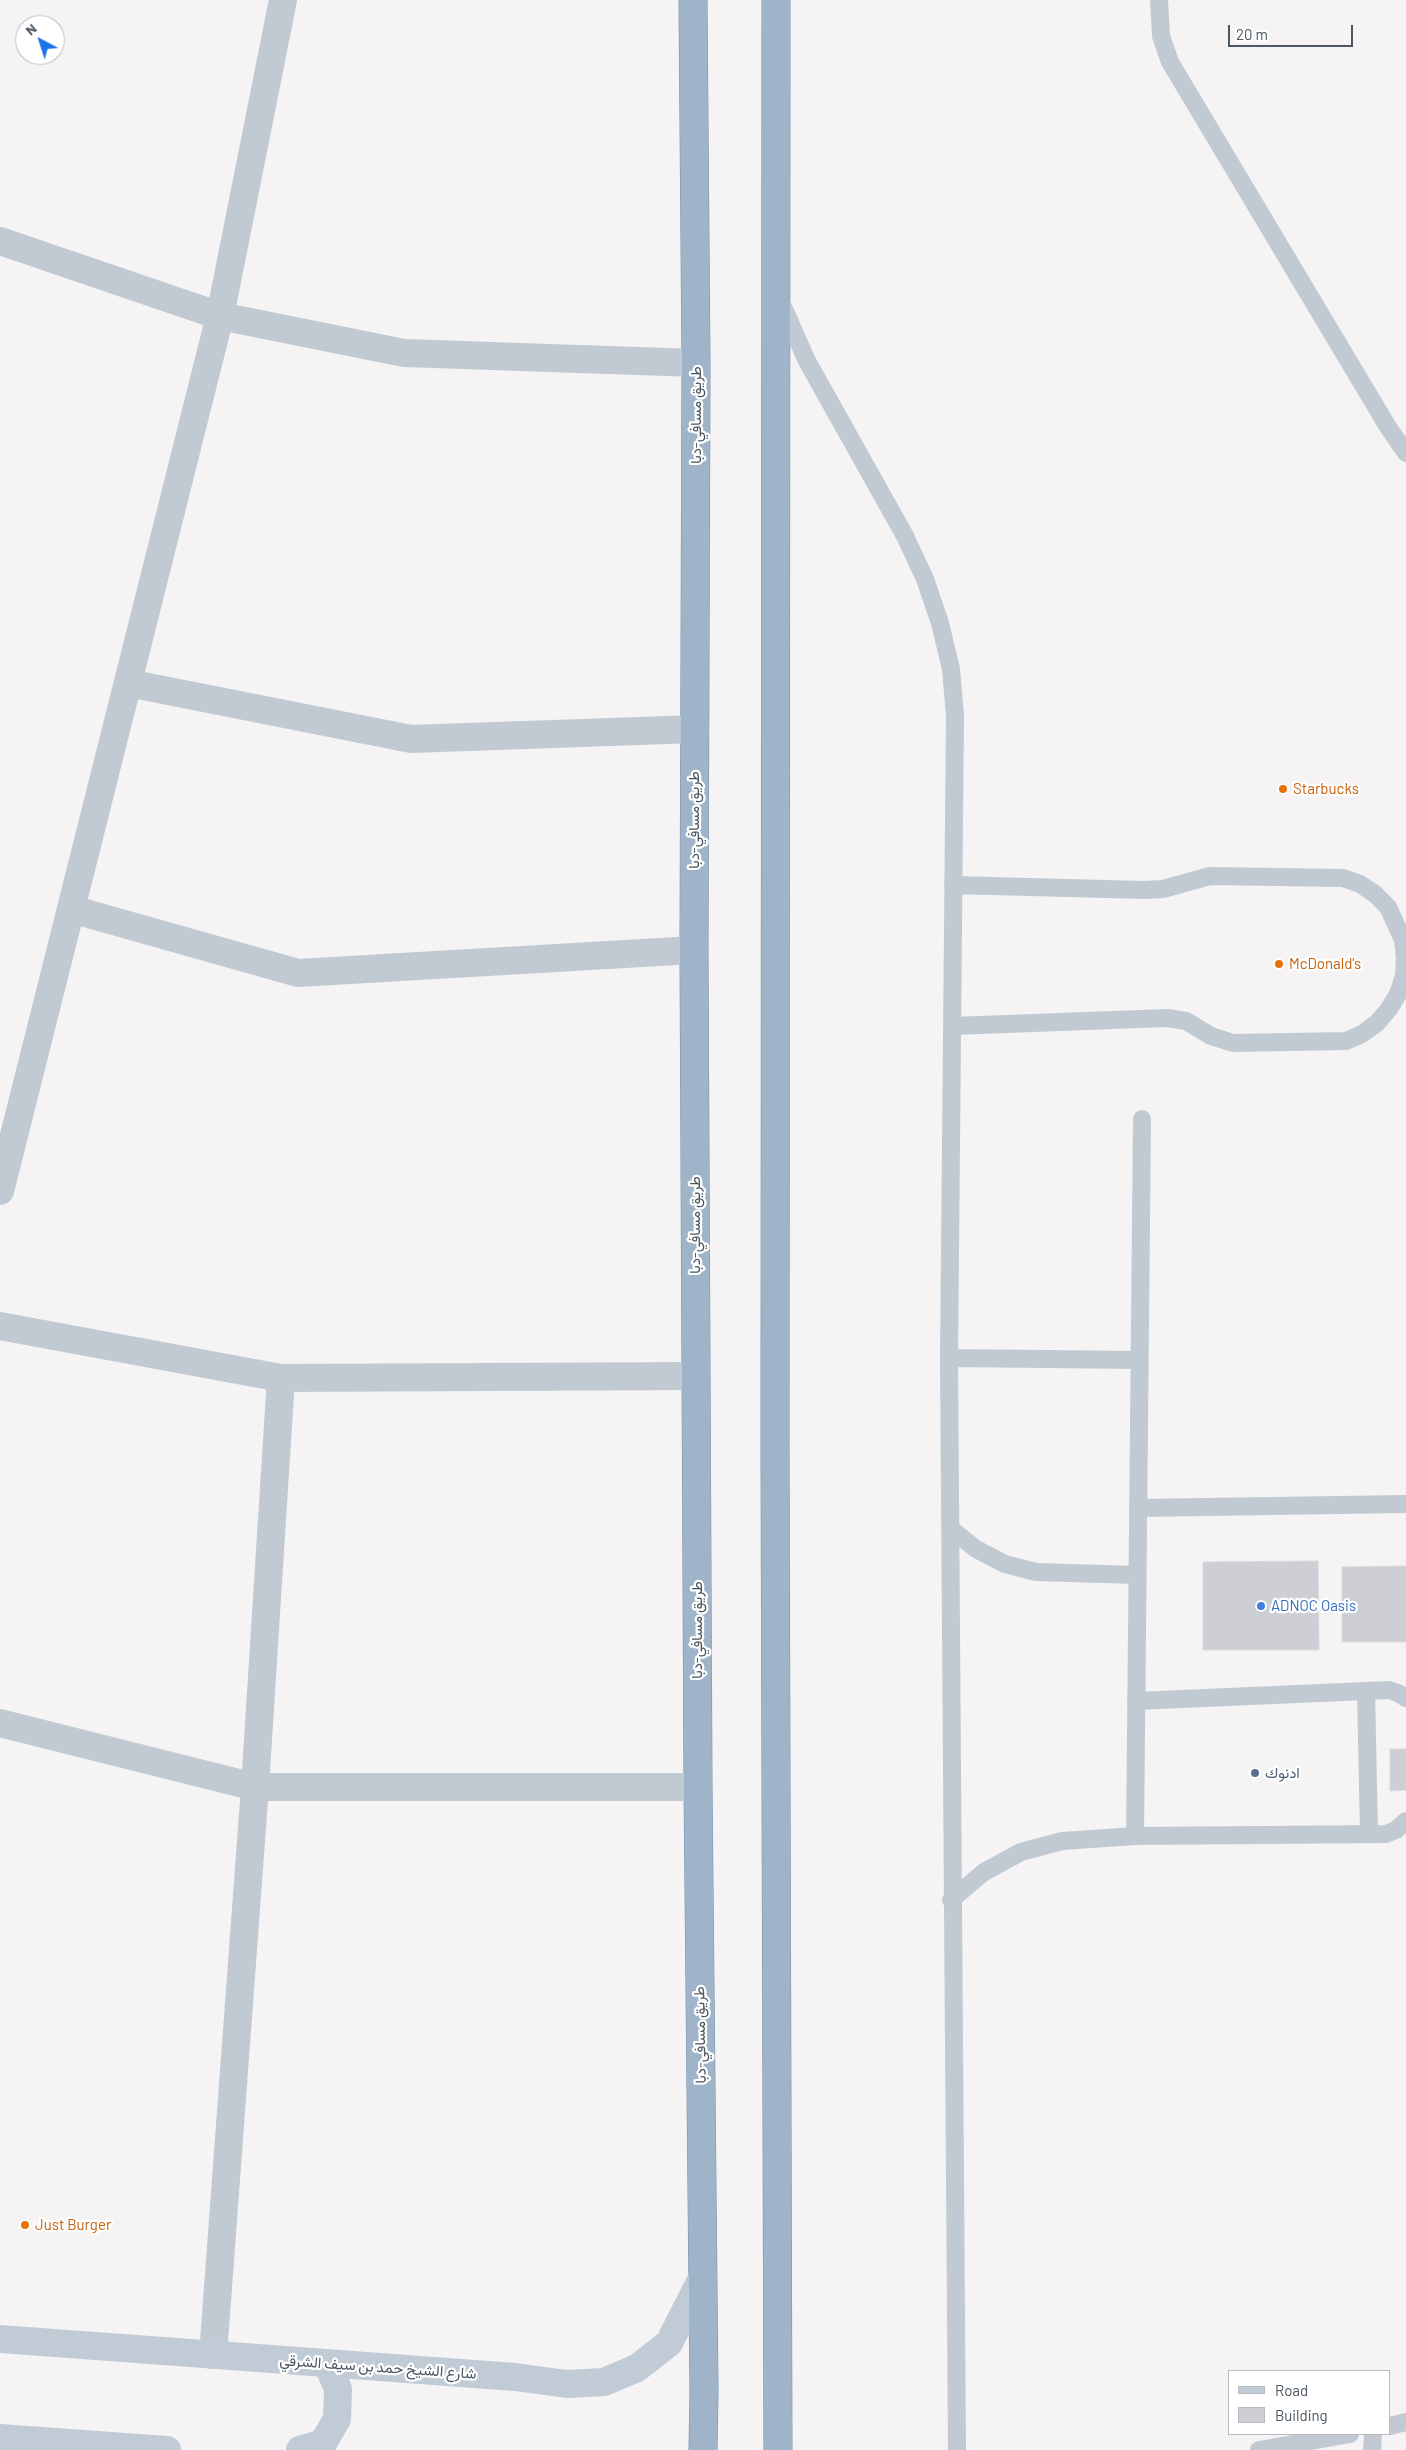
<!DOCTYPE html>
<html>
<head>
<meta charset="utf-8">
<style>
	body { margin:0 }
	#map { position:relative; width:1406px; height:2450px; overflow:hidden; background:#f5f3f3; font-family:Barlow,sans-serif }
	canvas { display:block }
	.legend { position:absolute; left:1228px; top:2370px; width:162px; height:65px; box-sizing:border-box; background:#fff; border:1px solid #b7bbc0; margin:0; padding:6px 9px; list-style:none; font-size:15px; color:#4a5661 }
	.legend li { display:flex; align-items:center; gap:10px; height:25px }
	.legend b { width:25px; border:1px solid #b7bbc0 }
	.north { position:absolute; left:15px; top:15px; width:50px; height:50px; box-sizing:border-box; background:#fff; border:1px solid #b7bbc0; border-radius:50%; rotate:320deg; font-size:14px; font-weight:700; line-height:20px; text-align:center; color:#4a5661 }
	.north::after { content:''; display:block; margin:auto; width:18px; height:22px; background:#1a73e8; clip-path:polygon(50% 0,100% 100%,50% 72%,0 100%) }
	.scale { position:absolute; left:1228px; top:25px; width:125px; height:22px; box-sizing:border-box; border:2px solid #4a5661; border-top:0; padding-left:6px; font-size:15px; line-height:18px; white-space:nowrap; color:#4a5661; -webkit-text-stroke:4px #fff; paint-order:stroke }
</style>
</head>
<body>
<div id="map">
<canvas width="1406" height="2450"></canvas>
<ul class="legend">
<li><b style="height:6px;background:#c1cbd6"></b>Road</li>
<li><b style="height:14px;background:#cdcfd5"></b>Building</li>
</ul>
<div class="north">N</div>
<div class="scale">20 m</div>
</div>
<script>
const g = document.querySelector('canvas').getContext('2d');
g.lineJoin = 'round';
function fillPath(path, color) { g.fillStyle = color; g.fill(path, 'evenodd'); }
const shape = rows => new Path2D(rows.map(r => 'M' + r).join(''));
function trace(path, color, width, dash) { g.strokeStyle = color; g.lineWidth = width; g.lineCap = dash ? 'butt' : 'round'; g.setLineDash(dash || []); g.stroke(path); }
function write(font, color, halo, rows, align = 'center') {
  g.font = font + ' Barlow,Vazirmatn,sans-serif'; g.lineWidth = 4.5; g.setLineDash([]); g.textBaseline = 'middle'; g.strokeStyle = halo; g.fillStyle = color; for (const [text, x, y, turn = 0] of rows) {
    g.save(); g.translate(x, y); g.rotate((+turn || 0) * Math.PI / 180); g.textAlign = isNaN(turn) ? turn : align; if (halo) g.strokeText(text, 0, 0); g.fillText(text, 0, 0); g.restore();
  }
}
const building = shape([
	[1318,1561,1319,1650,1203,1650,1203,1562,1318,1561],
	[1406,1566,1406,1642,1342,1642,1342,1567,1406,1566],
	[1390,1749,1406,1749,1406,1790,1390,1791,1390,1749]
]);
const service = shape([
	[1159,0,1161,36,1170,62,1388,427,1406,453],
	[780,300,807,361,905,536,925,579,940,623,951,669,955,716,949,1358,957,2450],
	[952,1026,1167,1018,1186,1021,1211,1036,1233,1043,1346,1041,1362,1034,1377,1023,1389,1009,1398,994,1404,976,1405,958,1403,940,1388,907,1375,894,1360,884,1343,878,1210,876,1163,889,1144,890,953,885],
	[949,1358,1139,1360],
	[1138,1508,1406,1504],
	[951,1529,976,1549,1005,1564,1036,1572,1136,1575],
	[1366,1691,1369,1834],
	[1136,1701,1389,1690,1398,1693,1406,1698],
	[1135,1836,1142,1119],
	[951,1900,984,1872,1021,1852,1062,1841,1135,1836,1386,1834,1396,1830,1406,1821],
	[1390,2426,1406,2422],
	[1259,2450,1350,2434],
	[1372,2450,1373,2434]
]);
const minor = shape([
	[0,241,220,316,404,353,696,363],
	[128,683,411,739,695,729],
	[71,909,298,973,694,950],
	[0,1191,220,316,283,0],
	[0,1326,281,1378,696,1376],
	[0,1723,255,1787,698,1787],
	[213,2355,255,1787,281,1378]
]);
const secondary = shape([
	[0,2339,515,2377,567,2384,604,2382,637,2368,669,2343,703,2276],
	[0,2438,167,2450],
	[300,2450,323,2443,337,2419,338,2389,327,2363]
]);
const trunk = shape([
	[693,0,696,363,694,950,698,1787,704,2391,703,2450],
	[776,0,775,1441,778,2450]
]);
const markers = [
	[1283,789,5,"#e8710a"],
	[1279,964,5,"#e8710a"],
	[1261,1606,5,"#3f7fe0"],
	[1255,1773,5,"#5c6f8a"],
	[25,2225,5,"#e8710a"]
];
const streetNames = [
	["طريق مسافي-دبا",696,415,-90],
	["طريق مسافي-دبا",694,820,-90],
	["طريق مسافي-دبا",695,1225,-90],
	["طريق مسافي-دبا",697,1630,-90],
	["طريق مسافي-دبا",700,2035,-91],
	["شارع الشيخ حمد بن سيف الشرقي",378,2367,4]
];
const foodNames = [
	["Starbucks",1293,789],
	["McDonald's",1289,964],
	["Just Burger",35,2225]
];
const shopNames = [
	["ADNOC Oasis",1271,1606]
];
const serviceNames = [
	["ادنوك",1265,1773]
];
fillPath(building, '#cdcfd5');
trace(building, '#d7d9de', 1);
trace(trunk, '#7690ad', 29);
trace(service, '#c1cad2', 18);
trace(minor, '#c1cad2', 28);
trace(secondary, '#c1cbd6', 28);
trace(trunk, '#9fb4c9', 28);
for (const [x, y, r, color] of markers) { const dot = new Path2D(); dot.arc(x, y, r, 0, 2 * Math.PI); g.fillStyle = color; g.fill(dot); trace(dot, '#fff', 2); }
write('15px', '#4a5661', '#fff', streetNames);
write('15px', '#c56008', '#fff', foodNames, 'left');
write('15px', '#366cbe', '#fff', shopNames, 'left');
write('15px', '#4e5e75', '#fff', serviceNames, 'left');
</script>
</body>
</html>
